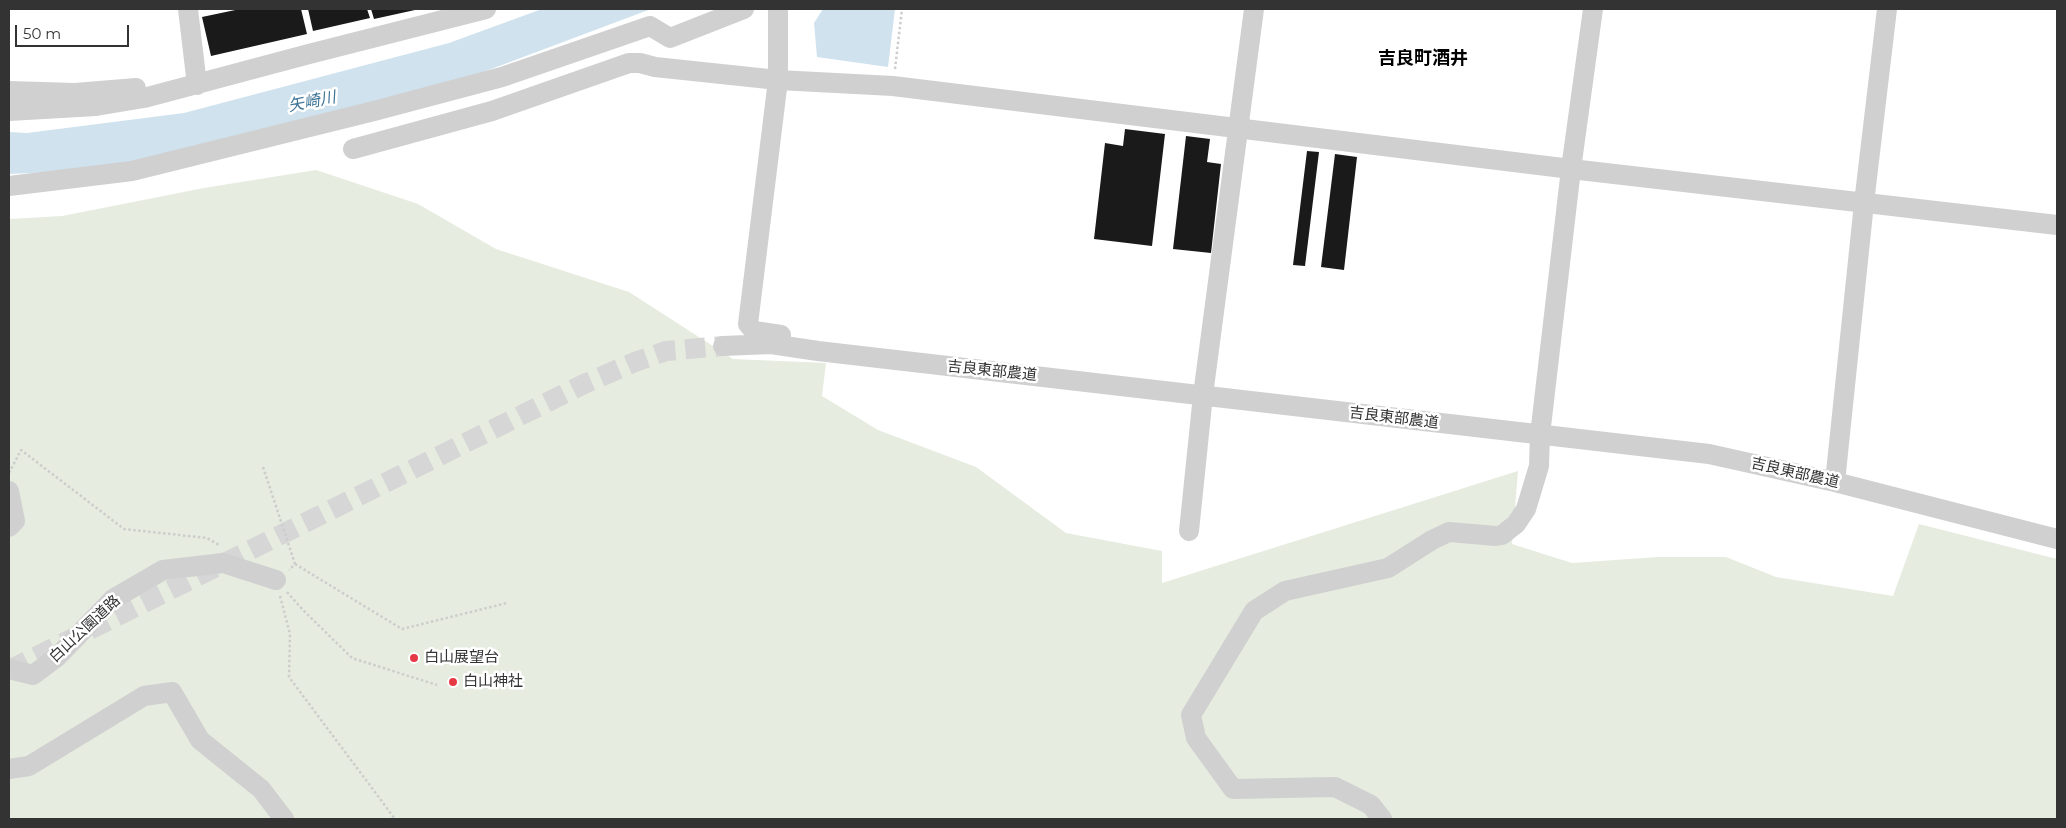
<!DOCTYPE html>
<html>
<head>
<meta charset="utf-8">
<style>
	body { margin:0 }
	#map { position:relative; width:2066px; height:828px; overflow:hidden; background:#fff; font-family:Montserrat,sans-serif }
	canvas { display:block }
	.frame { position:absolute; inset:0; border:10px solid #333; pointer-events:none }
	.scale { position:absolute; left:15px; top:25px; width:114px; height:22px; box-sizing:border-box; border:2px solid #333; border-top:0; padding-left:6px; font-size:15px; line-height:18px; white-space:nowrap; color:#333; -webkit-text-stroke:4px #fff; paint-order:stroke }
</style>
</head>
<body>
<div id="map">
<canvas width="2066" height="828"></canvas>
<div class="frame"></div>
<div class="scale">50 m</div>
</div>
<script>
const g = document.querySelector('canvas').getContext('2d');
g.lineJoin = 'round';
function fillPath(path, color) { g.fillStyle = color; g.fill(path, 'evenodd'); }
const shape = rows => new Path2D(rows.map(r => 'M' + r).join(''));
function trace(path, color, width, dash) { g.strokeStyle = color; g.lineWidth = width; g.lineCap = dash ? 'butt' : 'round'; g.setLineDash(dash || []); g.stroke(path); }
function write(font, color, halo, rows, align = 'center') {
  g.font = font + ' Montserrat,"Noto Sans JP",sans-serif'; g.lineWidth = 5; g.setLineDash([]); g.textBaseline = 'middle'; g.strokeStyle = halo; g.fillStyle = color; for (const [text, x, y, turn = 0] of rows) {
    g.save(); g.translate(x, y); g.rotate((+turn || 0) * Math.PI / 180); g.textAlign = isNaN(turn) ? turn : align; if (halo) g.strokeText(text, 0, 0); g.fillText(text, 0, 0); g.restore();
  }
}
const green = shape([
	[316,170,418,204,496,249,629,292,733,359,826,363,822,396,878,430,976,467,1066,533,1162,551,1162,583,1518,471,1512,544,1572,563,1658,557,1726,557,1776,577,1893,596,1919,524,2057,559,2057,819,9,819,9,219,62,216,204,188]
]);
const water = shape([
	[542,9,651,9,430,92,117,166,72,171,9,174,9,132,27,133,184,113,449,43],
	[823,9,895,9,888,67,817,57,814,23]
]);
const building = shape([
	[240,9,301,9,307,34,211,56,202,17],
	[308,9,367,9,370,18,313,31],
	[371,9,415,9,415,10,374,19],
	[1125,129,1165,134,1152,246,1094,239,1105,143,1123,146],
	[1186,136,1210,139,1207,162,1221,164,1211,253,1173,249],
	[1307,151,1319,152,1305,266,1293,265],
	[1335,154,1357,157,1344,270,1321,267]
]);
const minorTunnel = shape([
	[9,670,584,384,635,362,666,351,723,346]
]);
const path = shape([
	[895,69,902,9],
	[263,467,295,564,289,570],
	[9,473,21,450,124,529,207,538,219,545],
	[295,564,402,629,507,603],
	[287,592,303,610,352,658,437,685],
	[280,596,290,634,289,677,395,819]
]);
const minor = shape([
	[188,9,197,85],
	[778,9,778,80,748,324,754,331,781,335],
	[9,91,75,93,136,88],
	[9,111,96,106,144,98,309,54,486,9],
	[353,149,492,111,629,63,640,63,655,67,778,80,893,86,1571,169,2057,225],
	[9,186,132,171,374,111,502,77,650,26,670,38,744,9],
	[723,346,771,344,818,351,1709,454,1835,482,2057,539],
	[1835,482,1864,203,1887,9],
	[9,491,15,521,9,527],
	[1189,531,1203,395,1254,9],
	[9,669,33,675,57,657,113,599,163,570,223,563,276,580],
	[9,769,29,766,144,696,172,692,200,740,261,789,284,819],
	[1382,819,1371,805,1335,787,1233,789,1196,738,1191,715,1254,611,1285,591,1388,568,1432,540,1449,532,1496,536,1502,535,1516,524,1526,509,1539,466,1540,435,1571,169,1593,9]
]);
const markers = [
	[414,658,5,"#e63946"],
	[453,682,5,"#e63946"]
];
const streetNames = [
	["吉良東部農道",992,371,6],
	["吉良東部農道",1394,418,7],
	["吉良東部農道",1795,473,13],
	["白山公園道路",85,629,-43]
];
const poiNames = [
	["白山展望台",424,658],
	["白山神社",463,682]
];
const waterNames = [
	["矢崎川",312,102,-11]
];
const quarterNames = [
	["吉良町酒井",1423,59]
];
fillPath(green, '#e6ecdf');
fillPath(water, '#cfe2ee');
fillPath(building, '#1a1a1a');
trace(minorTunnel, '#d6d6d6', 20, [20, 10]);
trace(path, '#cdcdcd', 2.5, [2.5, 2.5]);
trace(minor, '#d0d0d0', 20);
for (const [x, y, r, color] of markers) { const dot = new Path2D(); dot.arc(x, y, r, 0, 2 * Math.PI); g.fillStyle = color; g.fill(dot); trace(dot, '#fff', 2); }
write('15px', '#333', '#fff', streetNames);
write('15px', '#333', '#fff', poiNames, 'left');
write('italic 16px', '#3f7597', '#fff', waterNames);
write('bold 18px', '#000', '#fff', quarterNames);
</script>
</body>
</html>
